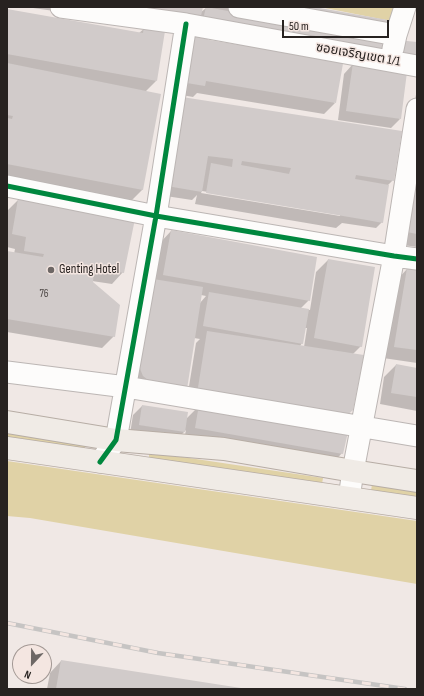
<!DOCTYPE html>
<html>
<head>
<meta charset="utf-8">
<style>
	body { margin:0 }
	#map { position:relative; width:424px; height:696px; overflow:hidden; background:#f0e8e5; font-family:"Sofia Sans Condensed",sans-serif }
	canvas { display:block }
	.frame { position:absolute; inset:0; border:8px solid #272220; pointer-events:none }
	.north { position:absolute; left:12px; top:644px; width:40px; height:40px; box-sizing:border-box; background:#f4e6e1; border:1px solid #a29894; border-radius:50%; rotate:202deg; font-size:11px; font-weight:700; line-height:16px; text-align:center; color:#272220 }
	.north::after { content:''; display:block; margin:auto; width:14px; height:18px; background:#6d6765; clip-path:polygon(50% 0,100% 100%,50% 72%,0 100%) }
	.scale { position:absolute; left:282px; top:20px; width:107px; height:18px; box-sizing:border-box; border:2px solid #272220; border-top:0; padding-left:5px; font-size:12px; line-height:14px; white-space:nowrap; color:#272220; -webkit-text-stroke:3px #f4e6e1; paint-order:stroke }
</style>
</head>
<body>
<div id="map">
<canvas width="424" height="696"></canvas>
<div class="frame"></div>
<div class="north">N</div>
<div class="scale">50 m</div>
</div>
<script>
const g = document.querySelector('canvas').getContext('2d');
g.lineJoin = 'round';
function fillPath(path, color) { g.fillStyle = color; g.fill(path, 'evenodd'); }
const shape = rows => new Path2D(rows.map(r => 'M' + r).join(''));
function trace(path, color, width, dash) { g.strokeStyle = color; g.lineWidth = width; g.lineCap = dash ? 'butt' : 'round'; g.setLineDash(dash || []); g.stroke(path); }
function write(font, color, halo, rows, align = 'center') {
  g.font = font + ' "Sofia Sans Condensed","Noto Sans Thai",sans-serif'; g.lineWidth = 3; g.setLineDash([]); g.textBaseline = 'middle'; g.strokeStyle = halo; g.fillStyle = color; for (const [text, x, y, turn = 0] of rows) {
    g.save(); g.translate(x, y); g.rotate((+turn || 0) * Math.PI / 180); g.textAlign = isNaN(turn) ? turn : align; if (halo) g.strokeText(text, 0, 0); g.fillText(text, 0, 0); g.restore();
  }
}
const green = shape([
	[320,7,401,7,396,22],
	[7,432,86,444,84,451,7,440],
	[149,452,323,478,322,484,149,459],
	[7,461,417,521,417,584,30,518,7,516],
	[372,484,417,490,417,497,371,491]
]);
const shadow = shape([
	[26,7,308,7,160,26],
	[202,7,206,8,200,13],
	[7,10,139,33,145,28,156,81,145,92,143,189,131,201,7,178],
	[207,40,236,45,241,41,335,103,324,114,197,93,193,97,176,94],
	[353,64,400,119,391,128,338,120,344,74],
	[417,88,417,134,410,133],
	[173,107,393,180,388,185,382,222,376,228,342,223,336,228,195,204,197,195,192,200,159,195],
	[202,191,340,214,340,216,201,193],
	[417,144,417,247,396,244],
	[18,200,123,272,112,284,92,281,114,336,102,348,7,332,7,252,14,254,15,249,7,247,7,211],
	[171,231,309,300,300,309,310,310,316,272,328,260,361,346,353,354,340,422,342,453,331,465,184,440,186,430,175,441,130,434,133,415,142,406,186,419,198,407,186,405,196,343,200,339,194,338,186,388,131,387,160,243],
	[201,295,206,296,200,303],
	[305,328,307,328,304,347,300,346,302,343],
	[407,269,417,271,417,363,383,358,396,281],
	[396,365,417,369,417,411,380,404,384,377],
	[61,661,240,689,47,689,50,673]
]);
const building = shape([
	[123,7,203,7,200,20],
	[206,7,391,41,388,54,203,20],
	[263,7,314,7,388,20,386,30],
	[7,9,143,33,144,27,165,31,157,81,7,54],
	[188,32,207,36,208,40,240,45,241,40,344,58,336,103,206,81,205,86,187,83],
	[397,40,417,42,417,56,395,54],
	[7,63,161,94,143,190,7,164,7,118,12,119,13,116,7,115],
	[353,63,407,72,401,119,346,111],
	[182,97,402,131,394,181,356,175,355,179,389,185,383,223,367,220,206,193,211,163,232,167,233,159,208,156,202,192,167,186],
	[242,161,291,168,289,174,241,165],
	[417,171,417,234,407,232],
	[18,199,136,214,124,273,94,268,93,282,120,305,115,337,7,319,7,251,43,257,44,254,24,251,26,237,12,234],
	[171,230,317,257,310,301,163,275],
	[328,259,375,267,362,347,314,338],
	[407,268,417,270,417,350,394,347],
	[153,279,203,287,187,389,152,383,143,376,139,366],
	[209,292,309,309,303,344,203,326],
	[207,331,364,355,353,410,344,418,197,394],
	[396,364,417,368,417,397,391,393],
	[142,405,188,412,185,432,139,425],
	[199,405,348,432,343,454,195,428],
	[61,660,241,688,241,689,56,689]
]);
const minor = shape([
	[61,7,186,24,417,66],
	[239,7,396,35],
	[393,49,396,35,405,7],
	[7,186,156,216,394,256,417,259],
	[7,372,126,387,417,436],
	[100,462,116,440,156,216,186,24],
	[349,498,353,471,394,256,417,109]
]);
const major = shape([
	[7,422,116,440,224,449,353,471,417,481],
	[7,448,417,508]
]);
const rail = shape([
	[7,623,158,653,405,689]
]);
const cycleway = shape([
	[7,186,156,216,394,256,417,259],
	[100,462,116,440,156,216,186,24]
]);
const markers = [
	[51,270,4,"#6d6765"]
];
const numberNames = [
	["76",44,294]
];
const streetNames = [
	["ซอยเจริญเขต 1/1",358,55,10]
];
const poiNames = [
	["Genting Hotel",59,270]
];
fillPath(green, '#e0d2a6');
fillPath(shadow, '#0003');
fillPath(building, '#d1cbca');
trace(minor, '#bcb6b4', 23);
trace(major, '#b7ada5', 24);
trace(minor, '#fdfcfb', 21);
trace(major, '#f0ebe6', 22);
trace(rail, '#c6c4c3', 4.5);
trace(rail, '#f4e6e1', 3, [9]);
trace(cycleway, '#00873e', 5);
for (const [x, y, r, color] of markers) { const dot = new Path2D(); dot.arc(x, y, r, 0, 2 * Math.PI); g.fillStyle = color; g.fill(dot); trace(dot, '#f4e6e1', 1.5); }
write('11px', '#524c4a', null, numberNames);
write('13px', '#272220', '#f4e6e1', streetNames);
write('13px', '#272220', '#f4e6e1', poiNames, 'left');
</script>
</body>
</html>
